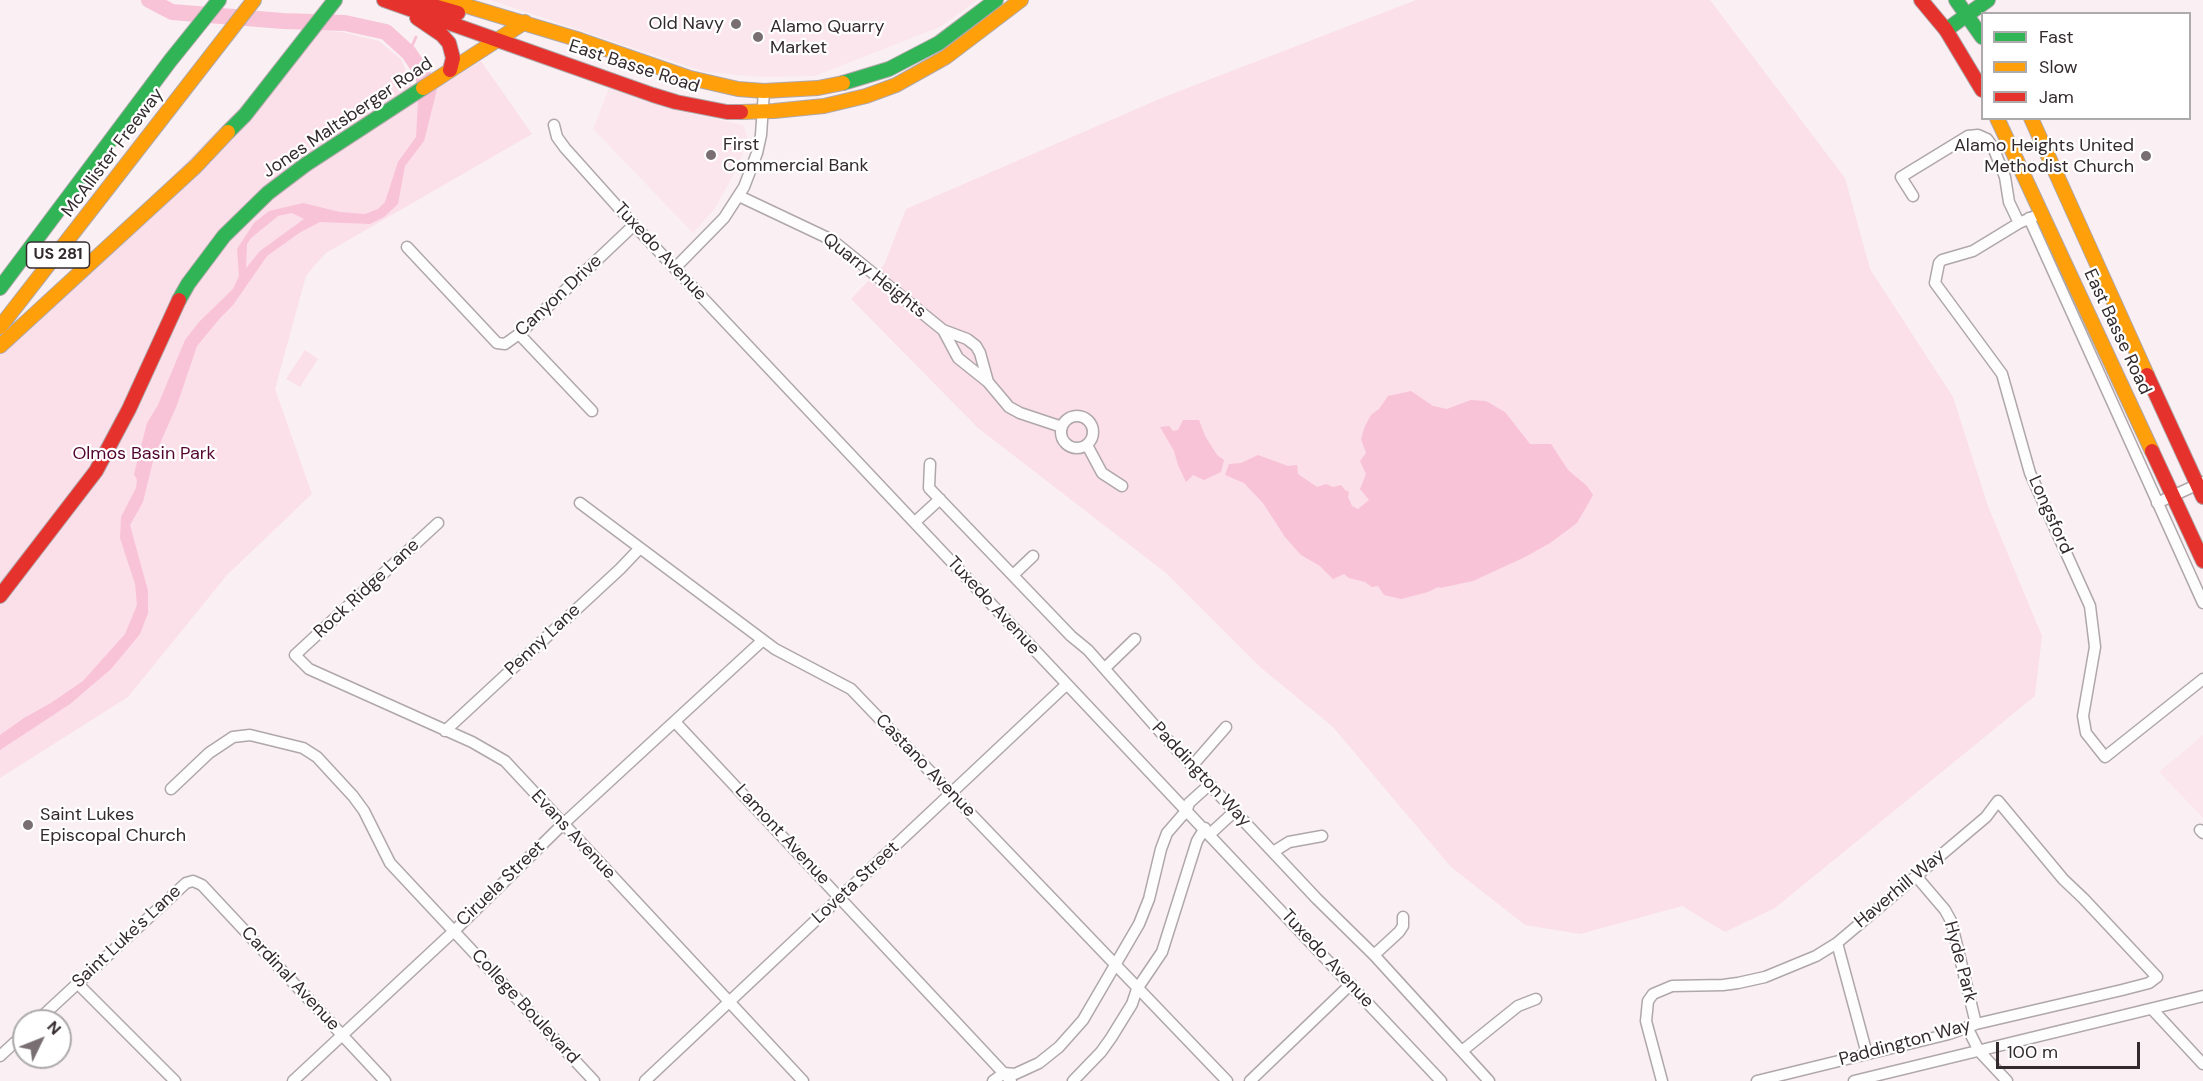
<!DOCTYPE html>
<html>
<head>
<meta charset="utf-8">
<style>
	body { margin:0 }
	#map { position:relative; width:2203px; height:1081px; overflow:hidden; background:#faf0f3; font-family:"DM Sans",sans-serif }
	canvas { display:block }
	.legend { position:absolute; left:1981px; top:12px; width:210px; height:108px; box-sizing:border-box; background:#fff; border:2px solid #adaaab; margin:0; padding:8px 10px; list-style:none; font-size:18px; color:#332a2d }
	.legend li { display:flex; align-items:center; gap:12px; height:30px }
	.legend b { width:30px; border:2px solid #adaaab }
	.north { position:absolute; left:12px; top:1009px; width:60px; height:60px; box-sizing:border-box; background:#fff; border:2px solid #adaaab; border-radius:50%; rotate:47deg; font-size:16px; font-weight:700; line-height:24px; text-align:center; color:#332a2d }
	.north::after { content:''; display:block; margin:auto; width:21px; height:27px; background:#796f72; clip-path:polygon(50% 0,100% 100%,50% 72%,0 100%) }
	.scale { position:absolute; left:1996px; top:1042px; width:144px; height:27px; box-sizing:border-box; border:3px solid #332a2d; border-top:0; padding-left:8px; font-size:18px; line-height:21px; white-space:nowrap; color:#332a2d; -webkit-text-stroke:4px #fff; paint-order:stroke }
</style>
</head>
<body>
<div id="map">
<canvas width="2203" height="1081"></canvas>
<ul class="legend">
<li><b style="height:8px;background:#30b455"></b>Fast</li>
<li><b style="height:8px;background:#ff9f0a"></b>Slow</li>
<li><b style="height:8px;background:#e5322d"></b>Jam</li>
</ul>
<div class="north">N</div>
<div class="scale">100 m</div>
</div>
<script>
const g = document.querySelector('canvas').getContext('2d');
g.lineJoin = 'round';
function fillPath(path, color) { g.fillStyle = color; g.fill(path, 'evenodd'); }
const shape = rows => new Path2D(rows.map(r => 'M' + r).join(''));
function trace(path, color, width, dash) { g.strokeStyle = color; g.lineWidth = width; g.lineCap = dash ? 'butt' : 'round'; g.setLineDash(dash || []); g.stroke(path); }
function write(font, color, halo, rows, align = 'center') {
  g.font = font + ' "DM Sans",sans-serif'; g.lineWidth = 4.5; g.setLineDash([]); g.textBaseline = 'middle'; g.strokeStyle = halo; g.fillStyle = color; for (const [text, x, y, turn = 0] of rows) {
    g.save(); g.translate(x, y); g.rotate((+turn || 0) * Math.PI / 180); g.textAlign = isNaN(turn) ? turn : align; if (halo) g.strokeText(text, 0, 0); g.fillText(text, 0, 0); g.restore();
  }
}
const built = shape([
	[490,0,978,0,940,27,815,76,762,77,705,72],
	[609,88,666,108,743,125,747,136,739,165,714,210,693,233,593,129],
	[2203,735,2203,818,2159,772]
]);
const green = shape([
	[1416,0,1710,0,1845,178,1870,269,1953,397,1988,506,2042,636,2035,696,1775,908,1725,932,1682,906,1580,934,1525,925,1451,867,1332,726,1260,667,1166,573,978,428,851,299,884,265,906,209,1164,97],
	[316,30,342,32,379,41,401,59,418,100,481,61,532,134,326,253,314,266,306,276,275,389,312,494,227,575,128,697,0,778,0,352],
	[305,350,318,359,300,387,286,379]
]);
const water = shape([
	[437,89,424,141,405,166,398,204,384,217,370,224,320,222,299,233,267,256,233,305,220,318,197,346,177,405,154,457,143,502,130,525,148,591,148,613,140,634,111,669,70,704,0,750,0,735,24,718,51,703,83,681,125,634,137,605,135,584,120,538,121,517,136,488,137,480,134,474,147,423,158,405,185,340,199,322,233,289,239,276,237,249,254,223,269,211,303,203,340,212,365,214,378,209,385,202,398,162,416,137,418,100],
	[292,213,304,219,260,251,246,268,247,244,251,238,278,216],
	[1411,391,1433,406,1447,409,1471,400,1486,401,1505,412,1530,444,1551,444,1568,470,1587,486,1593,495,1577,523,1550,543,1525,557,1473,581,1440,588,1438,587,1428,592,1401,599,1384,595,1378,586,1372,587,1365,582,1349,578,1344,574,1333,579,1320,566,1301,555,1285,537,1263,503,1244,483,1225,475,1229,464,1241,463,1258,455,1288,466,1297,465,1298,474,1317,487,1326,484,1333,487,1341,485,1345,490,1349,492,1348,497,1352,506,1358,509,1369,500,1360,489,1366,474,1360,461,1366,453,1361,439,1365,426,1371,415,1379,409,1388,396],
	[1183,420,1199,420,1205,436,1217,455,1224,460,1221,472,1204,480,1193,475,1186,482,1178,465,1174,451,1160,427,1169,426,1173,431,1178,430]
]);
const stream = shape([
	[409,53,416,37]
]);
const river = shape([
	[149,0,172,12,283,21,345,23,386,32,409,53,423,74,426,99]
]);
const street = shape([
	[554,125,557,137,565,148,634,225,1441,1081],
	[739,196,832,240,943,330],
	[1913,196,1901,177,1968,136,1978,135,1987,139,1993,147,2005,177,2009,202,2019,223],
	[2042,213,2019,223,1973,251,1942,260,1939,263,1935,283,2002,374,2030,473,2090,606,2095,647,2083,716,2086,733,2105,757,2203,679],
	[2029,218,2203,603],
	[407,247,497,343,505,344,519,334,634,225],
	[675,268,724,218,744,187,757,153,761,135,764,91],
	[519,334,592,411],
	[988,382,980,353,976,346,967,339,943,330,958,358,988,382,1009,407,1020,413,1062,427],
	'1061 432a16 16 0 1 1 32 0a16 16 0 1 1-32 0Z',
	[1087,445,1102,473,1122,486],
	[930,464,929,488,1071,636,1088,650,1163,735,1317,899,1374,955,1489,1081],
	[580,503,775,649,851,689,1227,1081],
	[2157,503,2203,482],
	[915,522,940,499],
	[438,523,295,655,309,669,472,742,505,761,803,1081],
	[1013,575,1033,556],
	[1105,668,1135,639],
	[675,722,1011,1081],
	[445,731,620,569,640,548],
	[1192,766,1226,727],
	[171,789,209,753,233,737,250,735,303,748,317,757,353,796,364,811,390,863,594,1081],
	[2200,830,2203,833],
	[1210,834,1235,811],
	[1273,852,1289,842,1322,836],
	[1916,876,1945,910,1951,921,1976,1024],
	[1837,943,1867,1054],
	[1374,955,1399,932,1403,926,1403,917],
	[77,983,175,1081],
	[2152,1009,2203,1064],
	[37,1021,186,883,193,881,202,885,385,1081],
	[1967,1027,1979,1051,2007,1081],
	[1462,1051,1518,1006,1536,999],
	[0,1056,24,1034],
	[293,1081,454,931,562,825,763,640],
	[645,1081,1066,685],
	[993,1081,1004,1073,1015,1074,1039,1063,1059,1047,1083,1020,1139,924,1149,899,1161,849,1167,833,1187,810,1189,803,1209,785],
	[1073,1081,1101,1052,1111,1038,1132,1004,1137,989,1162,952,1197,841,1205,828],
	[1250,1081,1351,984],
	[1662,1081,1646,1021,1648,1001,1653,994,1672,986,1723,985,1738,983,1765,977,1816,956,1837,943,1986,817,1998,801,2063,879,2083,898,2157,977,2149,983,2122,990,1976,1024,1949,1034,1757,1081],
	[1854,1081,2203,996]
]);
const fast = shape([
	[1956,0,1982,37],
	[1946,30,1988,0],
	[843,83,889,69,939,43,996,0],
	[228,132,245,115,335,0],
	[0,288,170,61,219,0],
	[179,300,188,284,224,236,268,193,305,165,423,88]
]);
const slow = shape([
	[447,0,580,40,690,78,738,89,764,91,818,88,843,83],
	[423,88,525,22],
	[741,112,774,111,824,106,866,96,896,85,946,57,1021,0],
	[1997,118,2152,451],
	[2031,118,2147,375],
	[0,327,254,0],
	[0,346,196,166,228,132]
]);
const jam = shape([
	[384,0,653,95,676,102,727,112,741,112],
	[413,0,458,13],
	[1921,0,1946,30,1982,90],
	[417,18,442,35,449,43,453,58,450,70],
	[2147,375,2203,497],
	[2152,451,2203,561],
	[0,596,96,471,129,409,179,300]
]);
const markers = [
	[736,24,6,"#796f72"],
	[758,37,6,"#796f72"],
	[711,155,6,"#796f72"],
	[2146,156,6,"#796f72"],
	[28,825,6,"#796f72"]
];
const shields = [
	[58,255,63]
];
const shieldNames = [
	["US 281",58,255]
];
const poiNames = [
	["Old Navy",724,24,"right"],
	["Alamo Quarry",770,27],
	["Market",770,48],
	["First",723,145],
	["Commercial Bank",723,166],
	["Alamo Heights United",2134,146,"right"],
	["Methodist Church",2134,167,"right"],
	["Saint Lukes",40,815],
	["Episcopal Church",40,836]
];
const streetNames = [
	["East Basse Road",634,67,18],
	["Jones Maltsberger Road",348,118,-34],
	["McAllister Freeway",113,153,-53],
	["Tuxedo Avenue",660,252,47],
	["Quarry Heights",874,276,38],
	["Canyon Drive",559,296,-43],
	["East Basse Road",2117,332,65],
	["Longsford",2050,515,66],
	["Rock Ridge Lane",367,589,-43],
	["Tuxedo Avenue",993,606,47],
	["Penny Lane",543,640,-43],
	["Castano Avenue",925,766,46],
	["Paddington Way",1201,775,47],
	["Evans Avenue",573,835,47],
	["Lamont Avenue",782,835,47],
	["Loveta Street",856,883,-43],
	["Ciruela Street",501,884,-44],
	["Haverhill Way",1900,889,-40],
	["Saint Luke's Lane",127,937,-43],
	["Tuxedo Avenue",1327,959,47],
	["Hyde Park",1960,962,75],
	["Cardinal Avenue",290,979,47],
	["College Boulevard",525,1007,47],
	["Paddington Way",1905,1043,-15]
];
const parkNames = [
	["Olmos Basin Park",144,454]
];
fillPath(built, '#fce6ed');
fillPath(green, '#fbdfe9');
fillPath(water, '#f8c3d6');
trace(stream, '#f8c3d6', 3);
trace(river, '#f8c3d6', 16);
trace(street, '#afa7aa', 13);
trace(fast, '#afa7aa', 16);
trace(slow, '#afa7aa', 16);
trace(jam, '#afa7aa', 16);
trace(street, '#fefdfd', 10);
trace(fast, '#30b455', 14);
trace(slow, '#ff9f0a', 14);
trace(jam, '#e5322d', 14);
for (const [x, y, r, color] of markers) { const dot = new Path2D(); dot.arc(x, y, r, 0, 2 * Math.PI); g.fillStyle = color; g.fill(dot); trace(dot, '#fff', 2); }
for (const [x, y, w] of shields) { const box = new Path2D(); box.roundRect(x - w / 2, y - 13, w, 26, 4.5); g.fillStyle = '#fff'; g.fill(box); trace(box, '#332a2d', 1.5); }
write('bold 16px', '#332a2d', null, shieldNames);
write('18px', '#332a2d', '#fff', poiNames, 'left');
write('18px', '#332a2d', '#fff', streetNames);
write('18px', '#53052f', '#fff', parkNames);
</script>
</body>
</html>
